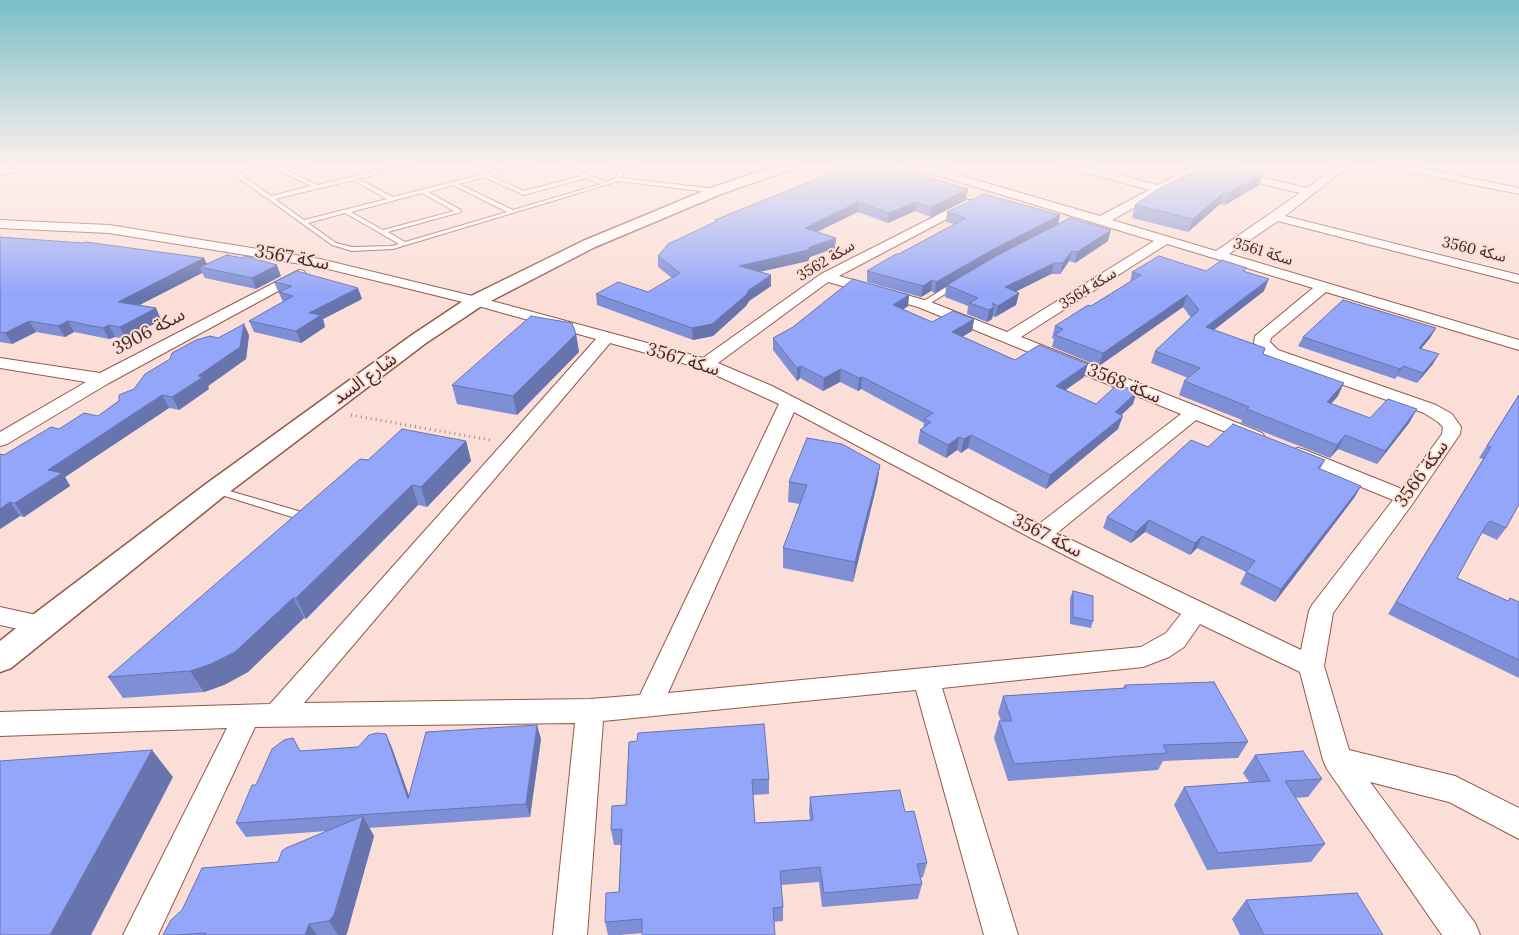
<!DOCTYPE html>
<html>
<head>
<meta charset="utf-8">
<style>
	body { margin:0 }
	canvas { display:block; background:#fbded7 }
</style>
</head>
<body>
<canvas width="1519" height="935"></canvas>
<script>
const g = document.querySelector('canvas').getContext('2d');
g.lineJoin = 'round';
const shape = rows => new Path2D(rows.map(r => 'M' + r).join(''));
function trace(path, color, width, dash) { g.strokeStyle = color; g.lineWidth = width; g.lineCap = dash ? 'butt' : 'round'; g.setLineDash(dash || []); g.stroke(path); }
function fillPath(path, color) { g.fillStyle = color; g.fill(path, 'evenodd'); }
function write(font, color, halo, rows, align = 'center') {
  g.font = font + ' Lora,"Noto Sans Arabic",serif'; g.lineWidth = 4; g.setLineDash([]); g.textBaseline = 'middle'; g.strokeStyle = halo; g.fillStyle = color; for (const [text, x, y, turn = 0] of rows) {
    g.save(); g.translate(x, y); g.rotate((+turn || 0) * Math.PI / 180); g.textAlign = isNaN(turn) ? turn : align; if (halo) g.strokeText(text, 0, 0); g.fillText(text, 0, 0); g.restore();
  }
}
const path = shape([
	[351,415,490,440]
]);
const service = shape([
	[258,164,266,164,282,168,304,164,312,164,312,165,287,170,317,185,408,164,415,164,415,165,358,179,393,197,492,172,476,164,482,164,498,171,525,164,532,164,532,165,490,176,524,191,581,176,556,164,562,164,606,182,616,178,620,169,608,164,623,166,642,164,642,165,625,169,621,178,716,189,719,191,716,193,619,181,393,249,352,251,332,245,236,176,258,164],
	[262,166,280,171,311,186,271,196,243,176,262,166],
	[484,177,524,195,586,178,601,184,513,210,459,184,484,177],
	[353,180,387,199,304,220,275,199,353,180],
	[453,185,507,212,405,242,388,232,461,212,461,210,428,192,453,185],
	[422,193,454,211,383,230,351,212,422,193],
	[345,213,380,233,399,244,391,246,352,247,336,243,308,223,345,213],
	[943,164,948,164,951,168,948,174,943,173,945,168,943,164],
	[15,168,18,170,17,171,0,175,0,171,15,168],
	[954,282,961,284,926,306,923,306,919,304,954,282],
	[216,487,312,515,313,518,308,522,212,492,211,490,216,487]
]);
const minor = shape([
	[906,164,921,164,1100,216,1149,190,1063,166,1062,164,1078,164,1158,185,1198,164,1210,164,1209,166,1112,220,1216,251,1300,193,1230,176,1228,174,1230,172,1234,171,1307,188,1340,164,1351,164,1285,216,1519,275,1519,283,1278,221,1229,254,1519,340,1519,350,1326,292,1271,338,1270,342,1278,350,1436,405,1452,414,1461,427,1460,434,1413,503,1333,613,1324,666,1349,750,1455,776,1519,808,1519,839,1449,802,1370,782,1475,923,1480,935,1442,935,1327,769,1323,760,1300,672,1200,624,1184,647,1169,657,1143,667,942,688,1018,935,984,935,916,690,603,721,587,935,553,935,575,723,255,727,158,935,123,935,227,728,0,736,0,712,270,704,596,339,471,304,320,267,109,233,0,228,0,220,109,225,320,259,481,298,703,358,821,274,967,200,975,200,977,203,839,276,928,301,1007,332,1154,241,907,166,906,164],
	[1167,244,1313,288,1255,336,1254,343,1266,358,1424,413,1438,422,1443,427,1442,434,1402,489,1305,450,1298,448,1291,450,1288,454,1291,458,1393,500,1312,605,1309,611,1301,650,1057,533,1196,420,1248,441,1255,443,1262,441,1265,437,1262,433,1201,408,1021,337,1167,244],
	[828,282,918,307,1181,414,1039,524,772,386,718,363,828,282],
	[610,343,700,368,779,404,640,695,590,699,304,703,610,343],
	[794,412,1033,539,1181,614,1166,633,1141,647,668,693,794,412],
	[1381,164,1400,164,1519,188,1519,194,1386,167,1381,164],
	[299,270,304,271,306,274,304,277,109,383,7,444,0,446,0,432,86,382,0,368,0,358,100,373,299,270],
	[0,607,50,618,53,625,50,632,41,634,0,625,0,607]
]);
const tertiary = shape([
	[781,164,800,164,798,167,721,194,595,247,483,305,426,343,224,496,11,668,0,672,0,641,30,617,206,484,412,335,469,297,583,241,711,188,781,164]
]);
const wall = shape([
	[835,168,968,189,966,199,931,217,915,211,888,223,858,212,817,232,835,248,810,257,808,261,760,272,771,275,771,286,749,301,746,306,713,336,693,340,597,305,596,294,648,292,672,278,658,267,658,256,715,222,715,220,835,171],
	[1263,173,1259,185,1225,205,1220,204,1188,232,1132,218,1135,205],
	[947,212,1058,224,1108,241,1075,263,1069,261,1060,274,1051,274,1015,292,1019,293,1016,305,995,317,993,316,992,319,987,322,967,314,968,306,945,297,946,286,935,293,931,291,921,297,867,282,867,271,954,224,946,222],
	[0,237,204,258,207,264,281,276,256,289,205,278,202,273,139,305,156,308,161,320,126,339,115,337,109,339,74,332,65,337,36,332,12,344,0,342],
	[1206,271,1246,272,1264,291,1214,330,1263,354,1338,396,1331,404,1370,418,1417,409,1409,423,1377,464,1338,449,1330,458,1241,423,1242,420,1179,395,1184,381,1188,378,1151,363,1155,351,1191,318,1183,307,1099,366,1052,347,1054,339,1052,338,1055,326,1091,306,1130,282,1132,272],
	[274,282,362,299,323,319,325,327,301,343,254,332,249,321,283,302],
	[909,295,908,306,903,309,932,322,974,319,972,331,962,337,1015,360,1084,377,1065,390,1096,404,1133,404,1121,415,1118,429,1046,489,968,448,961,453,957,450,946,458,918,443,920,430,923,428,924,423,861,389,858,391,840,382,823,391,800,378,797,381,773,350,773,338],
	[1436,328,1430,338,1421,349,1433,364,1417,383,1397,376,1395,379,1298,346,1303,337],
	[576,334,579,352,517,415,457,404,452,385],
	[249,335,246,359,208,386,209,389,179,410,169,408,65,477,70,486,24,517,20,516,0,529,0,454,4,455,59,429,98,416,134,389,218,338],
	[1519,394,1506,528,1497,540,1482,533,1457,578,1508,601,1510,598,1519,602,1519,678,1388,614,1483,459,1479,458],
	[466,441,471,461,427,507,418,505,306,619,304,618,248,672,224,685,204,692,123,698,108,677,368,460],
	[1325,460,1320,469,1361,486,1354,498,1275,602,1240,584,1246,572,1197,548,1190,555,1145,532,1131,543,1103,528,1107,517],
	[880,465,877,484,853,582,783,568,783,548,800,504,788,502,789,482],
	[1073,591,1093,621,1091,628,1070,624,1070,598],
	[1125,685,1248,742,1238,758,1163,761,1158,770,1008,781,994,738,999,721,1001,721,998,713,1003,696,1123,688],
	[386,734,392,748,409,796,541,739,530,817,369,828,374,836,347,933,346,935,163,935,327,831,246,837,236,823,256,785,300,751,358,747],
	[637,741,769,779,769,794,753,795,755,823,810,820,809,812,810,797,905,812,927,863,923,877,920,878,922,884,918,899,822,907,819,882,781,885,783,907,783,921,620,935,608,935,605,922,619,892,621,845,614,845,611,830,626,805],
	[1255,755,1322,779,1308,797,1295,798,1325,844,1311,862,1207,870,1174,805,1184,787,1249,782,1243,773],
	[1246,900,1383,935,1240,935,1232,919]
]);
const shadedWall = shape([
	[1263,173,1259,185,1225,205,1229,193],
	[968,189,966,199,931,217,932,207],
	[1224,192,1220,204,1188,232,1193,219],
	[858,202,858,212,804,238,805,228],
	[916,202,915,211,888,223,889,213],
	[1060,215,1058,225,990,260,935,293,936,282,992,250],
	[1111,230,1108,241,1075,263,1077,252],
	[836,238,835,248,810,257,808,261,739,276,739,266,810,247],
	[1072,251,1069,261,1060,274,1063,263],
	[204,258,209,269,200,267,202,273,124,313,118,302],
	[1054,263,1051,274,1003,298,1005,287],
	[277,265,281,276,256,289,252,278],
	[771,275,771,286,749,301,746,306,713,336,693,340,692,328],
	[1269,279,1264,291,1202,339,1206,327],
	[932,280,931,291,921,297,923,286],
	[358,288,362,299,323,319,325,327,301,343,296,331,309,313],
	[1019,293,1016,305,995,317,998,306],
	[909,295,908,306,892,317,893,305],
	[1187,295,1183,307,1099,366,1103,353],
	[994,307,992,319,987,322,989,310],
	[156,308,161,320,126,339,120,327],
	[974,319,972,331,950,344,952,332],
	[29,321,36,332,12,344,5,333],
	[68,321,74,332,65,337,58,326],
	[244,324,249,335,246,359,208,386,209,389,179,410,172,397,198,376],
	[109,325,115,337,109,339,103,328],
	[1436,328,1430,338,1413,358,1419,348],
	[576,334,579,352,517,415,513,396],
	[1439,354,1433,364,1417,383,1423,373],
	[1088,364,1084,377,1053,399,1056,386],
	[801,366,800,378,797,381,797,368],
	[1403,366,1397,376,1395,379,1400,369],
	[841,369,840,382,823,391,824,378],
	[862,377,861,389,858,391,859,378],
	[1344,383,1338,396,1320,415,1327,402],
	[1137,392,1133,404,1111,425,1115,412],
	[162,395,169,408,65,477,70,486,24,517,15,503,48,470],
	[1417,409,1409,423,1377,464,1385,451],
	[1123,416,1118,429,1046,489,1050,475],
	[971,435,968,448,961,453,964,439],
	[1345,435,1338,449,1330,458,1337,445],
	[959,437,957,450,946,458,948,445],
	[466,441,471,461,427,507,421,487],
	[880,465,877,484,853,582,855,562],
	[412,485,418,505,306,619,296,598],
	[1361,486,1354,498,1275,602,1281,589],
	[10,502,20,516,0,529,0,509],
	[1149,520,1145,532,1131,543,1136,532],
	[1202,536,1197,548,1190,555,1195,543],
	[293,598,304,618,248,672,224,685,204,692,190,671],
	[537,725,541,739,530,817,526,804],
	[386,734,392,748,415,813,408,799],
	[152,750,173,777,91,935,50,935],
	[363,816,374,836,347,933,346,935,338,935,329,921],
	[309,924,317,935,305,935]
]);
const building = shape([
	[848,164,881,164,968,189,932,207,916,202,889,213,858,202,805,228,836,238,810,247,808,250,739,266,771,275,749,290,746,295,712,324,692,328,596,294,618,282,648,292,680,273,658,256,668,244,717,221,715,220,839,170,835,168,848,164],
	[1208,164,1222,164,1263,173,1229,193,1224,192,1193,219,1135,205,1155,191,1208,164],
	[984,194,1060,215,992,250,936,282,932,280,923,286,867,271,896,254,899,254,966,218,947,212,984,194],
	[1070,218,1111,230,1077,252,1072,251,1063,263,1054,263,1005,287,1019,293,998,306,992,303,994,307,989,310,969,303,978,298,947,285,998,255,1070,218],
	[0,237,83,243,86,242,204,258,118,302,156,308,120,327,109,325,103,328,68,321,58,326,29,321,5,333,0,332,0,237],
	[227,255,242,258,245,256,277,265,252,278,200,267,227,255],
	[1159,256,1206,271,1222,260,1247,268,1243,271,1269,279,1206,327,1265,348,1263,354,1344,383,1327,402,1370,418,1388,399,1417,409,1385,451,1345,435,1337,445,1247,409,1249,407,1184,381,1200,368,1155,351,1199,310,1187,295,1103,353,1055,335,1063,329,1055,326,1088,305,1091,306,1141,275,1132,272,1159,256],
	[297,271,358,288,309,313,321,315,296,331,249,321,293,296,279,292,292,286,274,282,297,271],
	[853,279,909,295,893,305,932,322,953,311,974,319,952,332,1015,360,1039,345,1088,364,1056,386,1096,404,1118,384,1137,392,1115,412,1123,416,1050,475,971,435,964,439,959,437,948,445,920,430,931,422,924,419,933,413,862,377,859,378,841,369,824,378,801,366,797,368,773,338,793,327,853,279],
	[1343,300,1436,328,1419,348,1439,354,1423,373,1403,366,1400,369,1303,337,1343,300],
	[531,316,572,323,576,334,513,396,452,385,531,316],
	[244,324,240,347,198,376,203,377,172,397,162,395,48,470,62,473,15,503,10,502,0,509,0,454,4,455,51,427,59,429,84,413,98,416,119,401,119,395,134,389,145,374,170,359,172,353,196,340,210,336,218,338,244,324],
	[1519,395,1519,504,1506,528,1490,521,1486,525,1457,578,1508,601,1510,598,1519,602,1519,660,1396,602,1491,447,1487,446,1519,395],
	[1233,424,1325,460,1318,468,1361,486,1281,589,1246,572,1255,561,1202,536,1195,543,1149,520,1136,532,1107,517,1191,440,1208,447,1233,424],
	[402,429,466,441,421,487,412,485,296,598,293,598,235,652,211,664,190,671,108,677,360,459,368,460,402,429],
	[807,438,842,444,880,465,855,562,783,548,807,485,789,482,807,438],
	[1073,591,1093,596,1093,621,1073,617,1073,591],
	[1214,682,1248,742,1163,745,1167,753,1014,764,999,721,1012,721,1003,696,1126,688,1125,685,1214,682],
	[764,724,769,779,752,780,755,823,813,820,810,797,900,790,905,812,914,811,927,863,917,864,922,884,824,893,820,867,780,871,783,907,773,908,775,935,642,935,642,919,605,922,606,893,619,892,622,829,611,830,612,806,626,805,629,742,637,741,638,733,764,724],
	[537,725,526,804,236,823,252,785,256,785,272,749,284,740,293,738,300,751,358,747,369,735,377,733,386,734,408,799,426,732,537,725],
	[152,750,50,935,0,935,0,761,152,750],
	[1303,751,1322,779,1285,781,1325,844,1218,853,1184,787,1270,781,1255,755,1303,751],
	[363,816,334,915,329,921,309,924,305,935,205,935,206,933,176,935,163,935,171,920,182,910,202,868,278,862,282,851,286,848,363,816],
	[1357,893,1383,935,1264,935,1246,900,1357,893]
]);
const farStreetnames = [
	["سكة 3560",1474,250,14],
	["سكة 3561",1263,252,17],
	["سكة 3562",826,261,-31],
	["سكة 3564",1088,289,-32]
];
const streetNames = [
	["سكة 3567",292,258,10],
	["سكة 3906",149,332,-28],
	["سكة 3567",683,360,17],
	["شارع السد",365,379,-36],
	["سكة 3568",1124,384,22],
	["سكة 3566",1422,474,-54],
	["سكة 3567",1047,536,27]
];
trace(service, '#97584a', 2);
trace(minor, '#97584a', 2);
trace(tertiary, '#97584a', 3);
trace(path, '#a78a84', 3, [1, 4]);
fillPath(service, '#fff');
fillPath(minor, '#fff');
fillPath(tertiary, '#fff');
fillPath(wall, '#7f8fd6');
fillPath(shadedWall, '#6874ae');
fillPath(building, '#94a6f9');
trace(building, '#6874ae', 1);
const sky = g.createLinearGradient(0, 0, 0, 295);
sky.addColorStop(0, '#7abfc7');
sky.addColorStop(0.56, '#fdf0ed');
sky.addColorStop(1, '#fdf0ed00');
g.fillStyle = sky;
g.fillRect(0, 0, 1519, 295);
write('15px', '#442822', '#fbded7', farStreetnames);
write('18px', '#442822', '#fbded7', streetNames);
</script>
</body>
</html>
